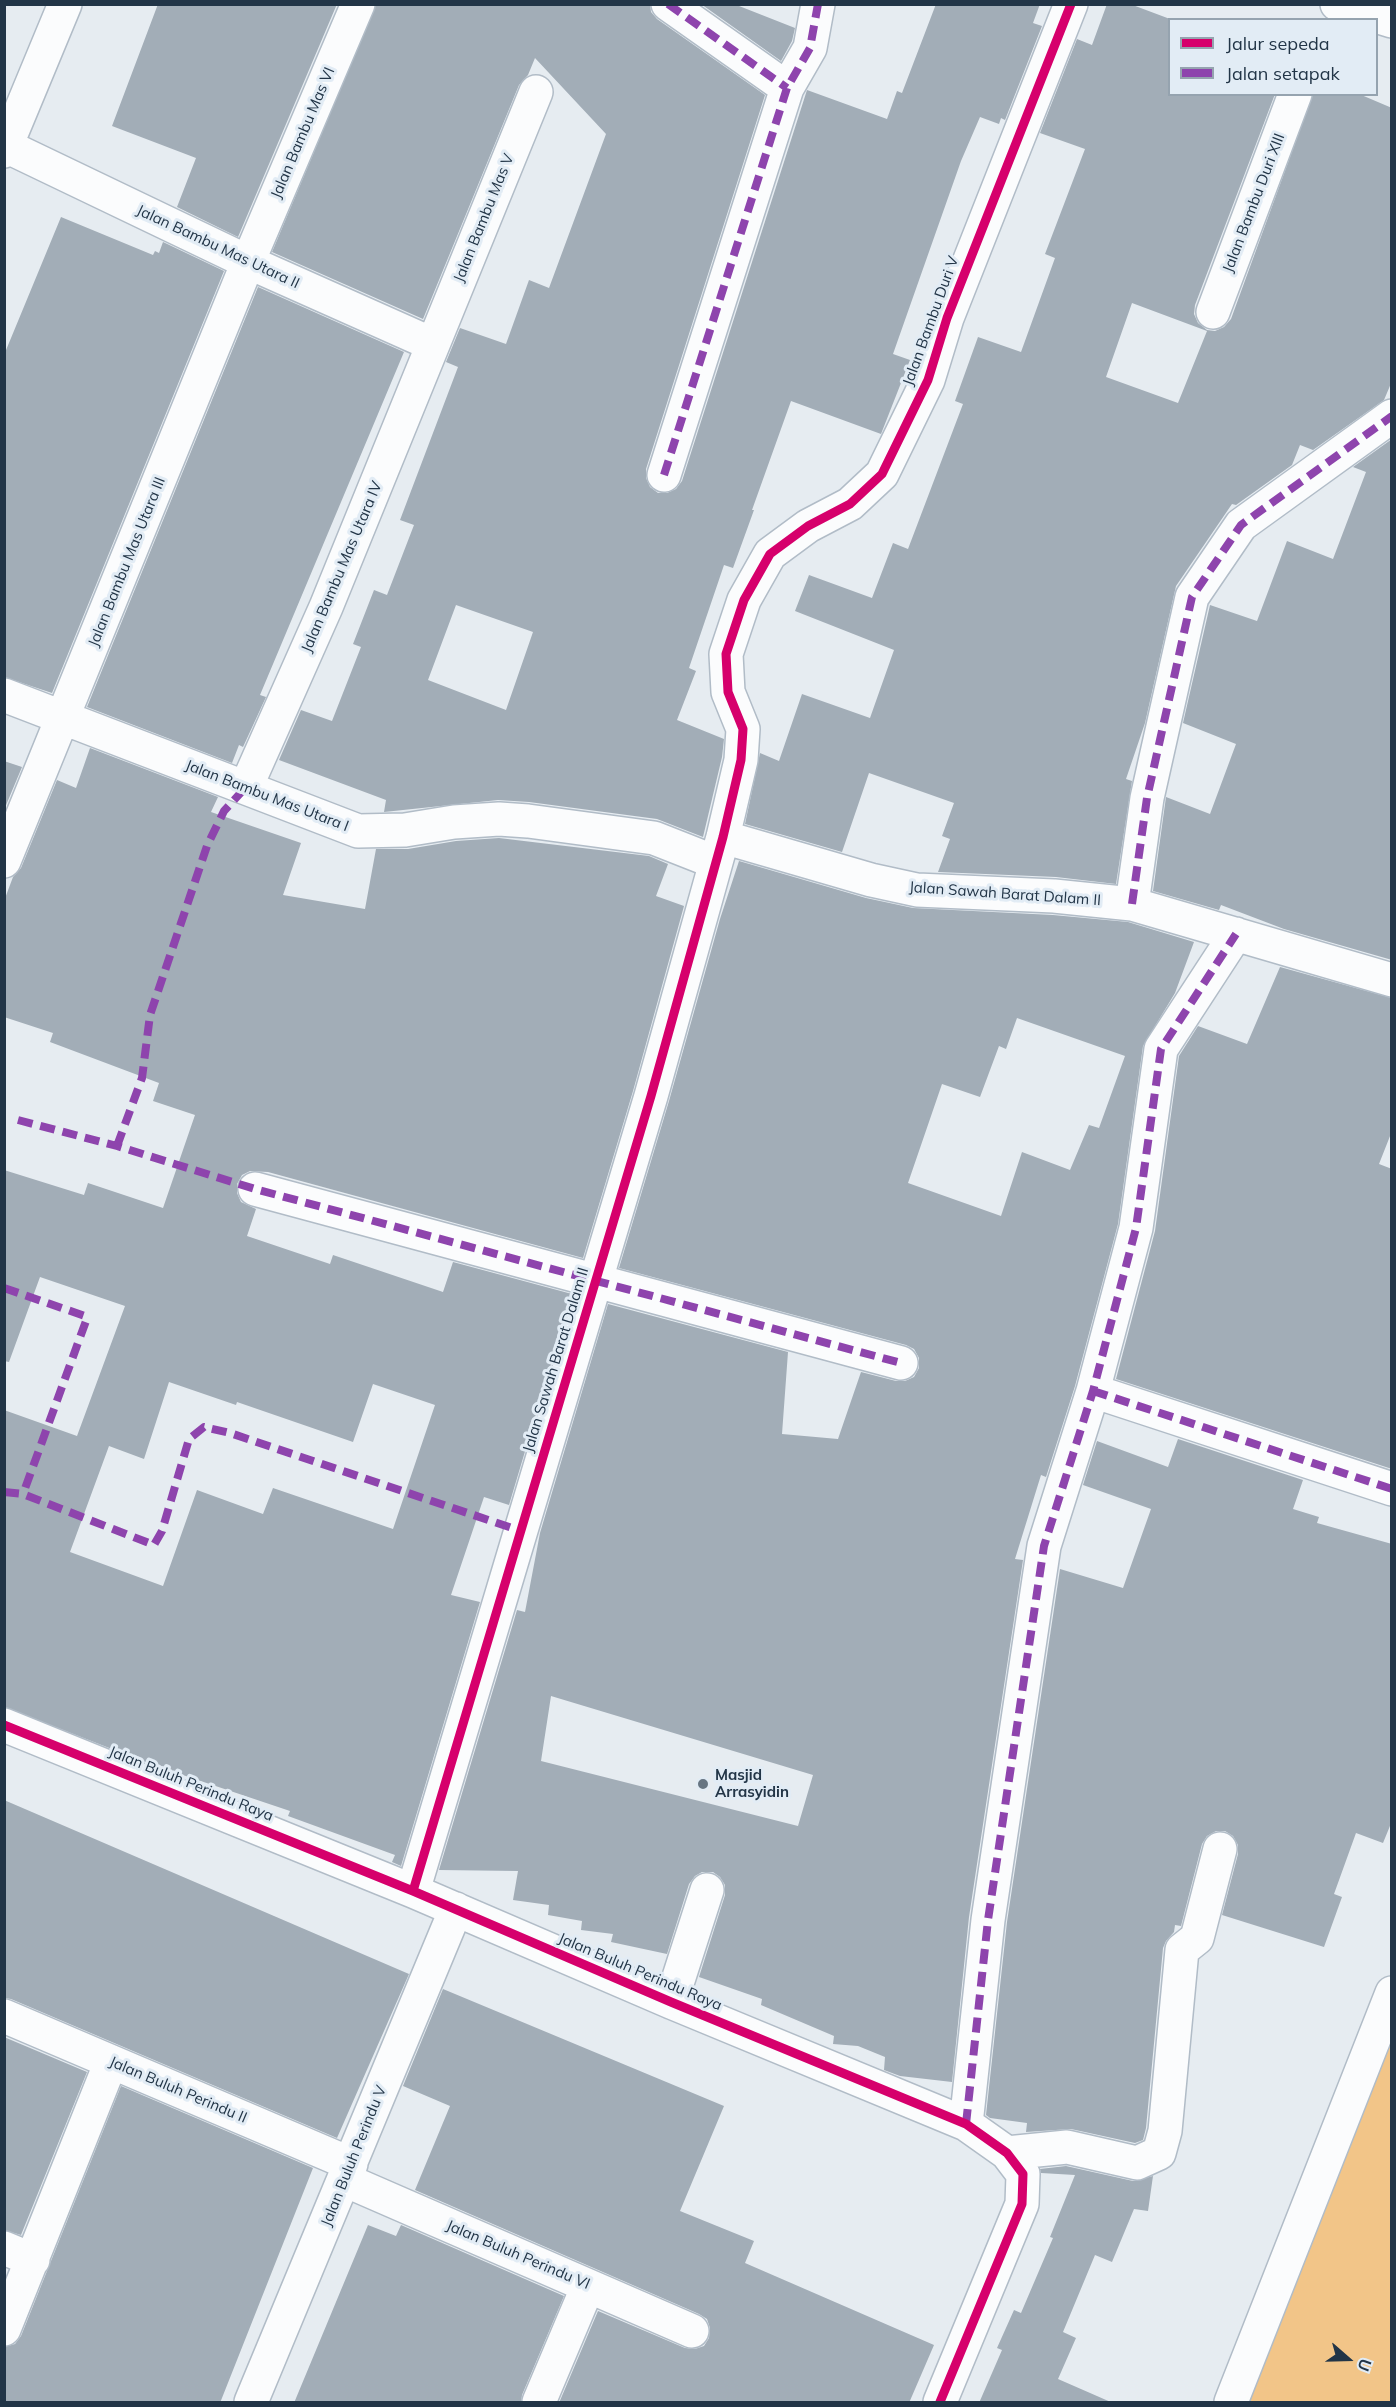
<!DOCTYPE html>
<html>
<head>
<meta charset="utf-8">
<style>
	body { margin:0 }
	#map { position:relative; width:1396px; height:2407px; overflow:hidden; background:#e6ecf1; font-family:Mulish,sans-serif }
	canvas { display:block }
	.frame { position:absolute; inset:0; border:6px solid #223547; pointer-events:none }
	.legend { position:absolute; left:1168px; top:18px; width:210px; height:78px; box-sizing:border-box; background:#e2ecf5; border:2px solid #95a3af; margin:0; padding:8px 10px; list-style:none; font-size:18px; color:#223547 }
	.legend li { display:flex; align-items:center; gap:12px; height:30px }
	.legend b { width:30px; border:2px solid #95a3af }
	.north { position:absolute; left:1318px; top:2329px; width:60px; height:60px; -webkit-text-stroke:4px #e2ecf5; paint-order:stroke; rotate:110deg; font-size:16px; font-weight:700; line-height:24px; text-align:center; color:#223547 }
	.north::after { content:''; display:block; margin:auto; width:21px; height:27px; background:#223547; clip-path:polygon(50% 0,100% 100%,50% 72%,0 100%) }
</style>
</head>
<body>
<div id="map">
<canvas width="1396" height="2407"></canvas>
<div class="frame"></div>
<ul class="legend">
<li><b style="height:8px;background:#d6006c"></b>Jalur sepeda</li>
<li><b style="height:8px;background:#8e44ad"></b>Jalan setapak</li>
</ul>
<div class="north">U</div>
</div>
<script>
const g = document.querySelector('canvas').getContext('2d');
g.lineJoin = 'round';
function fillPath(path, color) { g.fillStyle = color; g.fill(path, 'evenodd'); }
const shape = rows => new Path2D(rows.map(r => 'M' + r).join(''));
function trace(path, color, width, dash) { g.strokeStyle = color; g.lineWidth = width; g.lineCap = dash ? 'butt' : 'round'; g.setLineDash(dash || []); g.stroke(path); }
function write(font, color, halo, rows, align = 'center') {
  g.font = font + ' Mulish,sans-serif'; g.lineWidth = 6; g.setLineDash([]); g.textBaseline = 'middle'; g.strokeStyle = halo; g.fillStyle = color; for (const [text, x, y, turn = 0] of rows) {
    g.save(); g.translate(x, y); g.rotate((+turn || 0) * Math.PI / 180); g.textAlign = isNaN(turn) ? turn : align; if (halo) g.strokeText(text, 0, 0); g.fillText(text, 0, 0); g.restore();
  }
}
const green = shape([
	[1391,1993,1391,2402,1231,2402]
]);
const building = shape([
	[158,4,337,4,238,237,177,207,196,158,112,126],
	[376,4,650,4,651,12,657,19,765,95,646,469,646,478,650,487,658,493,667,493,676,489,682,481,807,90,887,119,897,91,902,93,936,4,1040,4,1033,23,1042,26,1005,120,1001,118,999,124,980,117,961,161,893,354,910,360,881,434,791,401,752,510,754,510,733,568,724,565,689,668,696,671,677,720,724,739,722,757,703,837,657,819,529,802,498,800,384,812,386,800,279,760,301,710,332,721,361,647,353,644,374,590,387,595,414,525,400,520,458,367,446,362,460,328,506,344,529,280,549,288,606,134,535,58,528,75,519,85,423,319,272,252],
	[456,605,533,632,506,710,428,680],
	[701,4,734,4,795,28,792,41,781,61],
	[1107,4,1130,4,1170,19,1170,94,1275,94,1195,305,1194,314,1198,323,1207,330,1215,331,1224,327,1231,319,1313,94,1359,94,1392,108,1392,381,1384,400,1313,450,1300,445,1292,465,1236,505,1232,504,1176,586,1145,723,1126,779,1132,781,1116,884,1056,877,938,872,950,839,942,836,954,803,869,773,842,852,745,824,760,753,779,761,802,694,870,718,894,650,795,611,809,575,872,598,893,543,908,549,963,404,955,401,978,337,1021,352,1055,258,1045,254,1085,149,1040,133,1077,39,1092,45],
	[1132,303,1207,331,1178,403,1106,377],
	[61,217,153,255,155,251,159,253,163,242,224,271,52,693,4,677,4,355],
	[258,287,404,352,260,695,266,697,243,747,239,745,232,763,87,707],
	[1392,439,1392,960,1284,929,1221,905,1219,910,1153,891,1166,797,1210,814,1236,744,1183,723,1210,605,1257,621,1287,541,1333,559,1366,472,1353,467],
	[90,748,218,797,211,812,301,843,283,895,365,909,376,849,408,849,456,841,499,838,649,856,668,864,656,896,684,906,633,1091,583,1258,268,1172,250,1171,242,1175,237,1184,237,1193,241,1202,256,1209,247,1236,330,1264,333,1255,443,1292,453,1262,572,1294,509,1505,484,1497,451,1595,480,1602,401,1866,392,1862,395,1855,288,1816,290,1811,153,1765,4,1707,4,1410,77,1436,125,1306,40,1277,9,1362,4,1361,4,1170,84,1195,88,1183,163,1208,195,1115,153,1101,159,1083,50,1042,53,1033,4,1017,4,901,13,877,21,868,57,780,76,788],
	[169,1382,236,1405,237,1402,353,1442,373,1384,435,1405,393,1529,273,1488,263,1514,197,1490,163,1586,70,1552,109,1446,144,1459],
	[4,761,22,767,4,810],
	[739,861,866,898,913,908,1053,915,1128,922,1194,942,1175,993,1143,1046,1118,1224,1075,1386,1046,1477,1041,1475,1015,1559,1023,1560,969,1917,952,2082,900,2076,884,2070,885,2057,858,2046,833,2044,834,2036,761,2005,762,1999,699,1977,725,1895,725,1885,720,1877,713,1872,702,1872,695,1876,689,1884,667,1954,611,1942,613,1934,581,1930,582,1921,548,1915,549,1905,513,1900,518,1871,439,1870,517,1610,525,1612,540,1533,608,1304,788,1352,782,1434,838,1439,861,1372,896,1381,905,1381,914,1377,919,1368,919,1358,914,1349,906,1345,619,1268,669,1101,720,919],
	[1017,1018,1125,1056,1099,1128,1089,1125,1070,1170,1022,1152,1001,1216,908,1183,942,1084,980,1097,999,1046,1006,1049],
	[551,1696,813,1775,798,1826,541,1761],
	[1280,967,1392,998,1392,1131,1379,1164,1392,1169,1392,1469,1116,1379,1155,1231,1179,1056,1198,1026,1247,1044],
	[1178,1439,1303,1480,1293,1509,1319,1517,1317,1523,1392,1544,1392,1821,1383,1843,1356,1833,1334,1894,1342,1897,1324,1947,1222,1915,1238,1854,1238,1845,1233,1836,1225,1831,1216,1831,1207,1836,1202,1844,1181,1926,1175,1925,1174,1932,1166,1941,1163,1948,1146,2128,1143,2140,1135,2143,1071,2129,1026,2132,1027,2123,990,2118,986,2115,1007,1922,1060,1569,1123,1588,1151,1509,1083,1485,1097,1441,1168,1467],
	[4,1800,409,1974,337,2138,11,1999,4,1998],
	[443,1989,724,2106,680,2211,754,2241,745,2263,934,2345,909,2403,559,2403,598,2311,685,2348,695,2349,704,2346,709,2338,710,2328,707,2319,699,2314,415,2190,450,2106,403,2086],
	[4,2037,87,2072,21,2235,4,2230],
	[121,2086,313,2168,220,2403,4,2403,4,2347,15,2344,21,2336],
	[1066,2166,1133,2181,1153,2176,1148,2211,1134,2209,1112,2262,1095,2255,1063,2332,1076,2338,1058,2379,1113,2403,979,2403,1002,2350,997,2348,1014,2310,1021,2313,1053,2238,1050,2237,1075,2175,1041,2173,1040,2169],
	[368,2225,396,2236,401,2225,564,2296,522,2395,521,2403,294,2403]
]);
const minor = shape([
	[668,4,787,88],
	[1337,4,1392,21],
	[6,146,248,262,432,344],
	[4,151,65,4],
	[1213,312,1295,94],
	[664,475,787,88,810,48,818,4],
	[4,695,358,831,405,830,454,822,499,819,528,821,654,838,715,862],
	[246,787,326,607,536,92],
	[723,837,871,880,917,890,1054,896,1132,904,1392,980],
	[4,861,248,262,358,4],
	[1132,904,1147,798,1192,597,1241,525,1392,416],
	[255,1189,901,1363],
	[1093,1391,1392,1489],
	[4,1725,413,1891,671,2002,966,2124,1007,2153,1023,2174,1022,2204,940,2402],
	[413,1891,651,1096,723,837,741,760,743,729,728,692,726,654,744,600,770,554,808,526,850,504,882,474,928,380,947,318,1071,4],
	[671,2002,707,1890],
	[4,2016,351,2164],
	[966,2124,988,1920,1044,1546,1093,1391,1136,1228,1161,1049,1236,934],
	[1007,2153,1067,2147,1137,2163,1159,2153,1165,2131,1182,1950,1197,1938,1220,1849],
	[345,2180,692,2331],
	[4,2248,33,2260],
	[4,2329,111,2062],
	[251,2402,456,1909],
	[539,2402,588,2286]
]);
const tertiary = shape([
	[1231,2402,1392,1993]
]);
const quiet = shape([
	[668,4,787,88],
	[664,475,787,88,810,48,818,4],
	[1132,904,1147,798,1192,597,1241,525,1392,416],
	[18,1120,117,1146,255,1189,901,1363],
	[117,1146,142,1078,150,1015,207,846,224,811,246,787],
	[4,1288,85,1316,86,1321,23,1494],
	[1093,1391,1392,1489],
	[4,1492,23,1494,154,1545,162,1531,189,1439,204,1427,230,1433,521,1531],
	[966,2124,988,1920,1044,1546,1093,1391,1136,1228,1161,1049,1236,934]
]);
const cycleway = shape([
	[4,1725,413,1891,671,2002,966,2124,1007,2153,1023,2174,1022,2204,940,2402],
	[413,1891,651,1096,723,837,741,760,743,729,728,692,726,654,744,600,770,554,808,526,850,504,882,474,928,380,947,318,1071,4]
]);
const markers = [
	[703,1784,6,"#677582"]
];
const streetNames = [
	["Jalan Bambu Mas VI",303,133,-67],
	["Jalan Bambu Duri XIII",1254,203,-69],
	["Jalan Bambu Mas V",484,218,-68],
	["Jalan Bambu Mas Utara II",218,247,25],
	["Jalan Bambu Duri V",931,321,-70],
	["Jalan Bambu Mas Utara III",127,562,-68],
	["Jalan Bambu Mas Utara IV",342,567,-67],
	["Jalan Bambu Mas Utara I",267,796,21],
	["Jalan Sawah Barat Dalam II",1005,894,4],
	["Jalan Sawah Barat Dalam II",556,1360,-73],
	["Jalan Buluh Perindu Raya",191,1784,22],
	["Jalan Buluh Perindu Raya",640,1972,23],
	["Jalan Buluh Perindu II",178,2090,23],
	["Jalan Buluh Perindu V",354,2156,-68],
	["Jalan Buluh Perindu VI",518,2255,23]
];
const poiNames = [
	["Masjid",715,1775],
	["Arrasyidin",715,1792]
];
fillPath(green, '#f2c588');
fillPath(building, '#a2adb7');
trace(minor, '#b1bcc7', 36);
trace(tertiary, '#b1bcc7', 36);
trace(minor, '#fbfcfd', 33);
trace(tertiary, '#fbfcfd', 33);
trace(quiet, '#8e44ad', 8, [15, 8]);
trace(cycleway, '#d6006c', 9);
for (const [x, y, r, color] of markers) { const dot = new Path2D(); dot.arc(x, y, r, 0, 2 * Math.PI); g.fillStyle = color; g.fill(dot); trace(dot, '#e2ecf5', 2); }
write('15px', '#223547', '#e2ecf5', streetNames);
write('bold 15px', '#223547', '#e2ecf5', poiNames, 'left');
</script>
</body>
</html>
